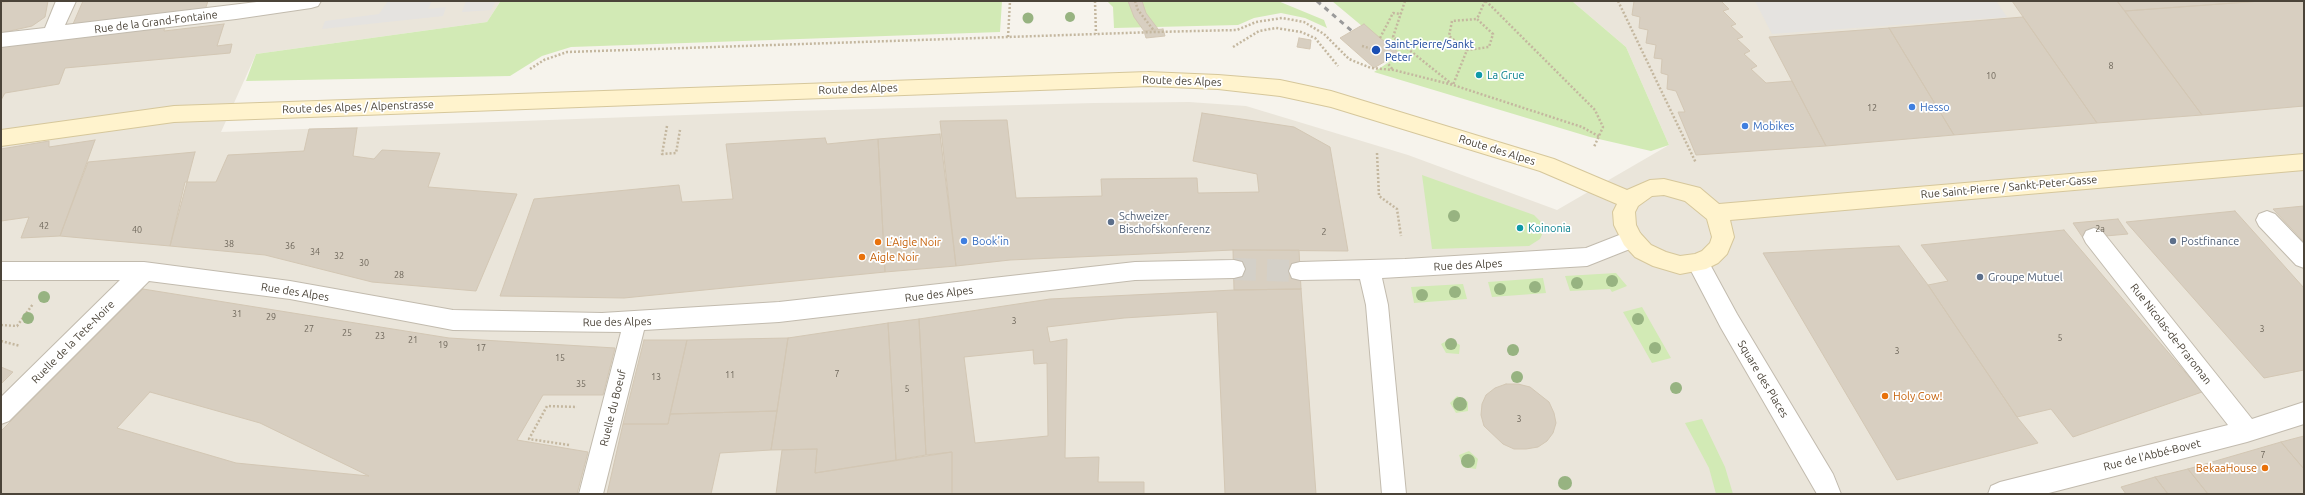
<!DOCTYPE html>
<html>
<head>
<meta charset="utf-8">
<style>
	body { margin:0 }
	#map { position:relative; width:2305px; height:495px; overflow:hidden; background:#f6f3ec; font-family:Ubuntu,sans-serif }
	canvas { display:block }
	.frame { position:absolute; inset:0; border:2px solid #4b4439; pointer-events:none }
</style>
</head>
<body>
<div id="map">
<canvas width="2305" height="495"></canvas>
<div class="frame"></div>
</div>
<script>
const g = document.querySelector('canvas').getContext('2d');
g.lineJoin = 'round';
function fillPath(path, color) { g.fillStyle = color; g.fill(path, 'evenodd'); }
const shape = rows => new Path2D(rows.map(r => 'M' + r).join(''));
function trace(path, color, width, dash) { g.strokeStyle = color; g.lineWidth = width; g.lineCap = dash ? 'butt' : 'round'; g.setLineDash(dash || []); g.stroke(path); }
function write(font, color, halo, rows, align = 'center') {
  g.font = font + ' Ubuntu,sans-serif'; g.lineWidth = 3.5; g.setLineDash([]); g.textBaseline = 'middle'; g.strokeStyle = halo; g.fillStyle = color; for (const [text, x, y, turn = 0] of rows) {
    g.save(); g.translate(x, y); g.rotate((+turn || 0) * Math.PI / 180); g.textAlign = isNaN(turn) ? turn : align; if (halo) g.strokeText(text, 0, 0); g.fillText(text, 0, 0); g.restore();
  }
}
const residential = shape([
	[1,1,519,1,500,2,487,22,256,54,221,132,795,111,1094,103,1189,102,1246,106,1408,155,1557,210,1669,145,1626,47,1572,1,2304,1,2304,494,1,494]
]);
const green = shape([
	[1002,1,1000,32,571,47,542,56,510,76,246,81,256,54,487,22,500,2],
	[1107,1,1278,1,1324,20,1327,28,1305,18,1281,13,1254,18,1238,25,1114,28,1113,7],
	[1332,1,1572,1,1626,47,1669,145,1651,151,1590,137,1374,72,1398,56],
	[1422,175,1534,215,1541,222,1544,230,1540,239,1529,246,1432,249],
	[1616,273,1627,286,1612,292,1610,289,1570,291,1565,276],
	[1543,278,1546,293,1492,297,1488,282],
	[1463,284,1467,299,1414,303,1411,287],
	[1642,307,1671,358,1652,363,1623,312],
	[1450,339,1460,345,1459,354,1446,353,1441,344],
	[1457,396,1468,402,1468,411,1456,413,1450,403],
	[1702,419,1725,467,1733,494,1716,494,1709,468,1685,423],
	[1469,451,1478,459,1476,469,1463,467,1459,455]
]);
const parking = shape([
	[388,1,432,1,428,9,446,7,443,16,322,29,325,21,379,14],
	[466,1,496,1,491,10,462,12],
	[1755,1,1996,1,2007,17,1772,34]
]);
const building = shape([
	[12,1,48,1,45,17,32,26,1,33,1,3,12,1],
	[83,1,208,1,205,10,73,24,83,1],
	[1128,1,1142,1,1146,13,1158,29,1144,31,1134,17,1128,1],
	[1634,1,1721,1,1729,9,1723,11,1736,24,1731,26,1743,37,1737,39,1750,51,1744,54,1757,66,1751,69,1766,83,1792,81,1826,146,1696,155,1678,112,1685,112,1676,91,1667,89,1668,75,1661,73,1662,59,1654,58,1656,45,1646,43,1648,30,1639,28,1640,17,1632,15,1634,1],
	[2012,1,2117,1,2202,115,2097,123,2012,1],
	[2117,1,2261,1,2125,11,2117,1],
	[2261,1,2304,1,2304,106,2202,115,2125,11,2261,1],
	[2023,17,2097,123,1954,135,1889,28,2023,17],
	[224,24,217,46,232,44,230,53,65,68,59,84,5,93,1,100,1,47,165,25,164,31,224,24],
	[1364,24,1380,38,1399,53,1374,68,1340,38,1364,24],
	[1889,28,1954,135,1826,146,1769,37,1889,28],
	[1163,29,1165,36,1146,38,1144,31,1163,29],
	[1299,38,1311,40,1310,49,1297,47,1299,38],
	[1202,113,1294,127,1330,147,1348,251,1233,250,1010,260,956,266,940,121,1007,120,1016,198,1102,196,1101,179,1197,178,1198,193,1259,192,1257,174,1193,161,1202,113],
	[357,128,353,156,374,159,382,150,440,153,428,187,517,194,476,291,372,282,265,255,170,246,185,182,216,182,228,155,304,151,309,129,357,128],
	[940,134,956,266,885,272,878,139,940,134],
	[825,138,827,144,878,139,885,272,624,298,500,296,534,199,679,185,682,202,733,199,726,144,825,138],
	[95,140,60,236,21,238,29,217,1,221,1,149,49,141,49,147,95,140],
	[195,152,170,246,60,236,88,162,195,152],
	[2304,206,2304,242,2273,209,2304,206],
	[2235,211,2304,288,2304,370,2264,378,2126,222,2235,211],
	[2118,219,2128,234,2083,238,2073,223,2118,219],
	[2064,230,2202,392,2073,437,2051,409,2017,417,1928,285,1948,281,1921,245,2064,230],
	[1899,246,1928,285,2017,417,2038,443,1897,480,1763,253,1899,246],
	[1233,250,1299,250,1301,289,1234,290,1233,250],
	[143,289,449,338,615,348,603,395,543,395,517,440,588,452,577,494,1,494,1,431,143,289],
	[150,392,260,423,369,476,236,463,117,428,150,392],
	[1301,289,1316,494,1225,494,1217,312,1124,318,1047,327,1050,342,1067,339,1065,458,1099,457,1098,482,1144,482,1144,494,952,494,952,452,926,455,919,319,1050,299,1234,290,1301,289],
	[1033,350,1034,364,1047,363,1048,436,975,443,964,357,1033,350],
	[919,319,926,455,896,460,888,323,919,319],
	[888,323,896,460,815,473,817,449,771,450,788,338,888,323],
	[788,338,777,411,670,414,687,340,788,338],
	[644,340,687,340,668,424,623,424,644,340],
	[1,367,13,372,1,384,1,367],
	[1506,384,1518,384,1530,387,1549,402,1554,413,1556,423,1553,433,1547,441,1538,447,1526,449,1514,449,1503,444,1484,426,1481,415,1482,404,1486,395,1495,388,1506,384],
	[777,411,771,450,720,453,711,494,607,494,623,424,668,424,670,414,777,411],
	[2304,436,2304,469,2281,442,2304,436],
	[2281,442,2304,469,2304,494,2208,494,2188,469,2281,442],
	[817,449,815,473,952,452,952,494,776,494,782,450,817,449],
	[2188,469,2208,494,2168,494,2155,477,2188,469],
	[2155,477,2168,494,2126,494,2121,487,2155,477]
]);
const streetTunnel = shape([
	[1234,269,1300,271]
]);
const path = shape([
	[1095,1,1096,34],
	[1135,1,1138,10,1155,32,1237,30,1256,22,1282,18,1304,22,1324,34,1349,59,1371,68,1394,70,1453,85,1582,127,1600,137],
	[1405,1,1393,37,1453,85,1467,50,1489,47,1493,34,1477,19,1485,1],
	[1486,1,1595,110,1603,127,1594,147],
	[1618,1,1696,163],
	[1008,37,1010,1],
	[1380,38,1393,13,1401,14],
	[1362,46,1376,50],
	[1233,47,1259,31,1276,28,1301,32,1315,38,1338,66],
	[1467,50,1449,36,1452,21,1477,19],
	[1386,61,1393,70],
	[530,69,544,60,567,52,1155,32],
	[667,126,662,154,676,153,680,130],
	[1377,153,1379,196,1397,209,1401,236],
	[1,325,17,326,33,304],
	[1,341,20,346],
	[569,445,529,439,547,406,577,407]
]);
const street = shape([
	[56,1,76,1,65,25,265,1,321,1,318,6,311,8,236,19,1,47,1,33,45,28,56,1],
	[2267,211,2275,214,2304,244,2304,268,2296,265,2259,226,2256,220,2259,214,2267,211],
	[2094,228,2102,231,2252,419,2304,402,2304,424,2247,442,2045,494,1988,494,1991,486,2000,482,2228,425,2086,243,2083,237,2086,231,2094,228],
	[1632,230,1640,233,1643,239,1640,245,1587,266,1382,278,1388,305,1406,494,1382,494,1366,305,1360,279,1300,280,1292,278,1289,271,1292,264,1300,262,1405,259,1586,248,1632,230],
	[1698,254,1706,257,1737,314,1833,474,1841,494,1817,494,1721,328,1687,263,1690,257,1698,254],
	[1234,260,1242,262,1245,269,1242,276,1234,278,1135,280,779,322,644,330,603,494,579,494,621,332,453,330,290,299,149,281,9,421,1,424,1,397,120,280,1,280,1,262,144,262,290,281,453,310,602,313,779,302,1135,262,1234,260]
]);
const secondary = shape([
	[1148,72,1218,75,1280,80,1331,91,1554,159,1627,190,1650,180,1664,179,1700,188,1719,204,2304,154,2304,170,1730,220,1734,237,1727,254,1718,263,1706,269,1680,274,1653,266,1635,257,1624,245,1614,225,1613,212,1617,204,1540,171,1331,107,1280,96,1218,89,1148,86,174,122,1,146,1,130,174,106,1148,72],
	[1664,195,1685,201,1707,219,1712,237,1710,243,1702,251,1695,254,1680,256,1666,252,1651,245,1640,233,1636,225,1635,212,1638,206,1652,196,1664,195]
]);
const rail = shape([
	[1317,1,1352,31]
]);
const trees = [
	[1070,17,5],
	[1028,18,5.5],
	[1454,216,6],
	[1612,281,6],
	[1577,283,6],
	[1535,287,6],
	[1500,289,6],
	[1455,292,6],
	[1422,295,6],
	[44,297,6],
	[28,318,6],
	[1638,319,6],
	[1451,344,6],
	[1655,348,6],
	[1513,350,6],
	[1517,377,6],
	[1676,388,6],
	[1460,404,7],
	[1468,461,7],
	[1565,483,7]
];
const markers = [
	[1376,50,5,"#1a4fb4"],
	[1479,75,4,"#0f9aa8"],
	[1912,107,4,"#3f7fe0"],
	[1745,126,4,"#3f7fe0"],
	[1111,222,4,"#5c6f8a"],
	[1520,228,4,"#0f9aa8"],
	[964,241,4,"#3f7fe0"],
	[2173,241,4,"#5c6f8a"],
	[878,242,4,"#e8710a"],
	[862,257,4,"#e8710a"],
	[1980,277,4,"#5c6f8a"],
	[1885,396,4,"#e8710a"],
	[2265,468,4,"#e8710a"]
];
const numberNames = [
	["8",2111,66],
	["10",1991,76],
	["12",1872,108],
	["42",44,226],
	["2a",2100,229],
	["40",137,230],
	["2",1324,232],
	["38",229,244],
	["36",290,246],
	["34",315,252],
	["32",339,256],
	["30",364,263],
	["28",399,275],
	["31",237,314],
	["29",271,317],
	["3",1014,321],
	["27",309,329],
	["3",2262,329],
	["25",347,333],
	["23",380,336],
	["5",2060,338],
	["21",413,340],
	["19",443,345],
	["17",481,348],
	["3",1897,351],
	["15",560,358],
	["7",837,374],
	["11",730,375],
	["13",656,377],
	["35",581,384],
	["5",907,389],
	["3",1519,419],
	["7",2263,455]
];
const streetNames = [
	["Rue de la Grand-Fontaine",156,22,-7],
	["Route des Alpes",1182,81,2],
	["Route des Alpes",858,89,-2],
	["Route des Alpes / Alpenstrasse",358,107,-2],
	["Route des Alpes",1497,150,17],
	["Rue Saint-Pierre / Sankt-Peter-Gasse",2009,187,-5],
	["Rue des Alpes",1468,265,-3],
	["Rue des Alpes",295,292,9],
	["Rue des Alpes",939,294,-7],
	["Rue des Alpes",617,322,-1],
	["Rue Nicolas-de-Praroman",2171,334,52],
	["Ruelle de la Tete-Noire",73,342,-45],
	["Square des Places",1763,379,59],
	["Ruelle du Boeuf",613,408,-76],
	["Rue de l'Abbé-Bovet",2152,455,-14]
];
const transitNames = [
	["Saint-Pierre/Sankt",1385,44],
	["Peter",1385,57]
];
const cultureNames = [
	["La Grue",1487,75],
	["Koinonia",1528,228]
];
const shopNames = [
	["Hesso",1920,107],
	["Mobikes",1753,126],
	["Book'in",972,241]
];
const serviceNames = [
	["Schweizer",1119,216],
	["Bischofskonferenz",1119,229],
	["Postfinance",2181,241],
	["Groupe Mutuel",1988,277]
];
const foodNames = [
	["L’Aigle Noir",886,242],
	["Aigle Noir",870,257],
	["Holy Cow!",1893,396],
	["BekaaHouse",2257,468,"right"]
];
fillPath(residential, '#eae5da');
fillPath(green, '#d2eab5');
fillPath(parking, '#e5e3e0');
fillPath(building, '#d8cfc1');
trace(building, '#d3c7b4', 1);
trace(streetTunnel, '#d4d0c8', 22, [22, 11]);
trace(street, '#c2bbae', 2);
trace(secondary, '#d6c79b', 2);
trace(path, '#c4b79f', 2.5, [2, 2]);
fillPath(street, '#fff');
fillPath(secondary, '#fff3cd');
trace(rail, '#9a9a9a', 3, [5, 5]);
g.fillStyle = '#97b381';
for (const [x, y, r] of trees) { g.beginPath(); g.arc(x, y, r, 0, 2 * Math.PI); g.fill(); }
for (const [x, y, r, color] of markers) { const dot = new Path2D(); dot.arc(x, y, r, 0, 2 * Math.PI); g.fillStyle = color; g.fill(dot); trace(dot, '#fff', 1.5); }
write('9px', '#6e675b', null, numberNames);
write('11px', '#4b4439', '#fff', streetNames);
write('11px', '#164399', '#fff', transitNames, 'left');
write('11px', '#0d838f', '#fff', cultureNames, 'left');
write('11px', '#366cbe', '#fff', shopNames, 'left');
write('11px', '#4e5e75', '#fff', serviceNames, 'left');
write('11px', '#c56008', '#fff', foodNames, 'left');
</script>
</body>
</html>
